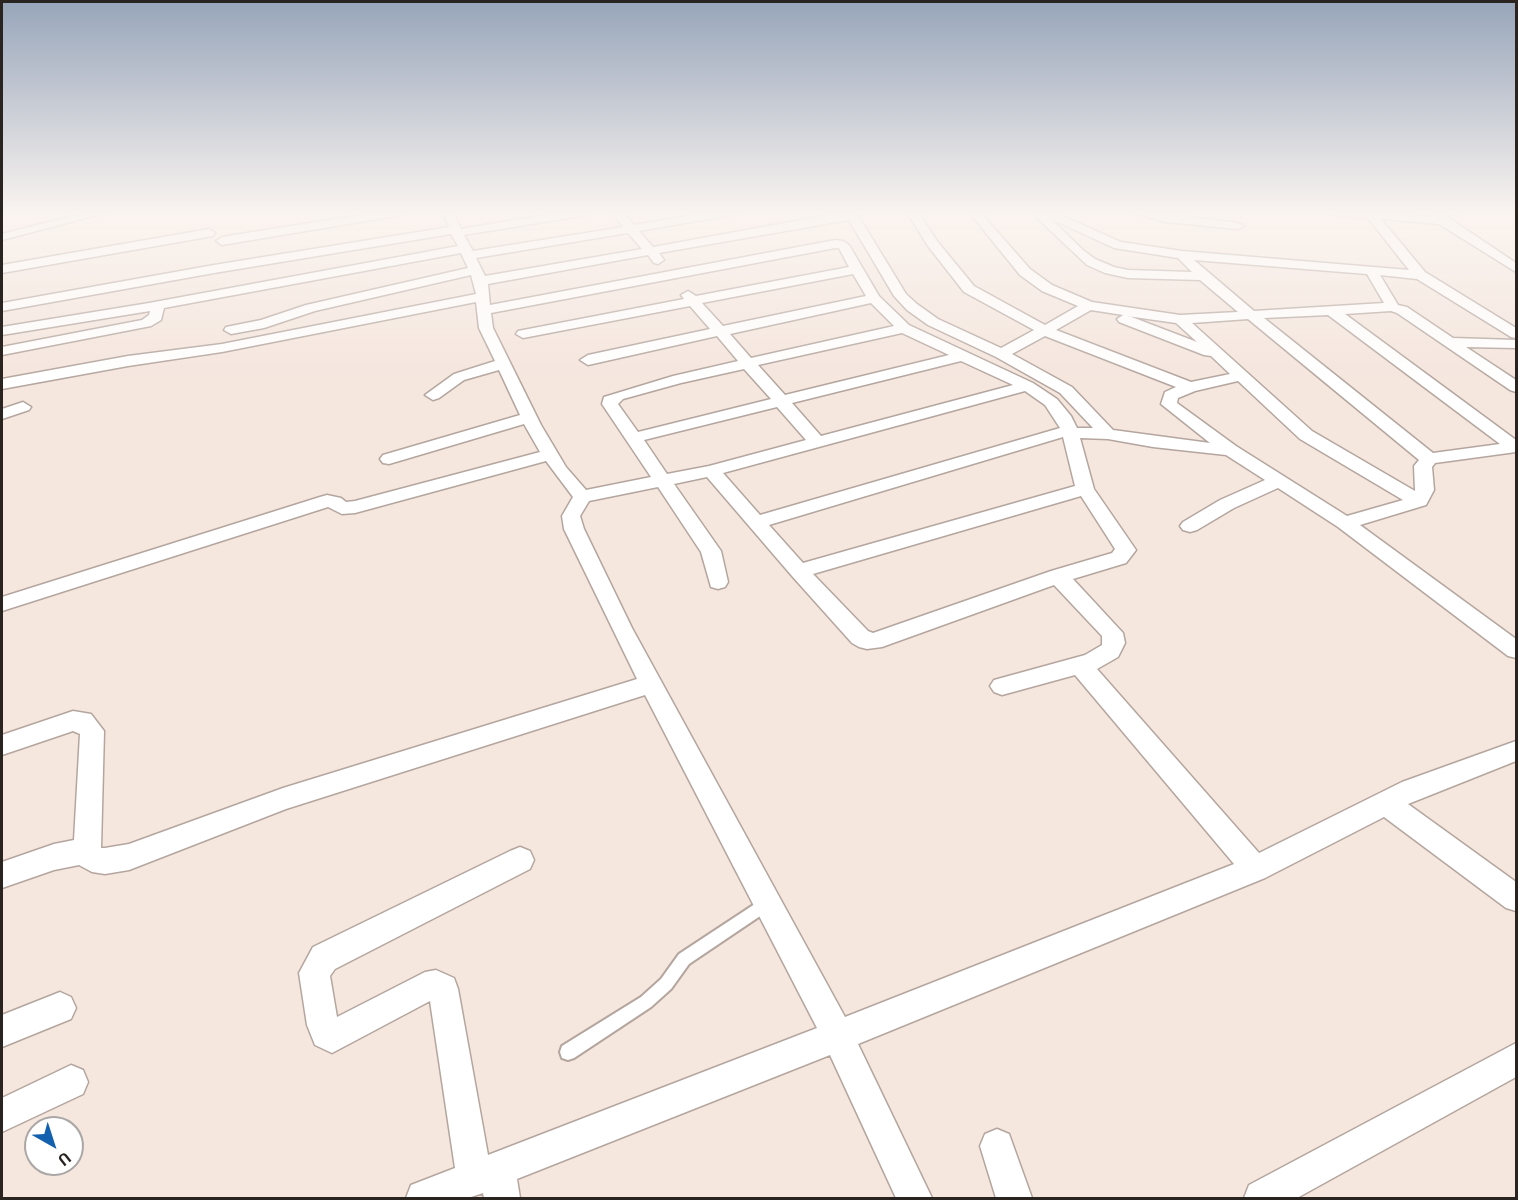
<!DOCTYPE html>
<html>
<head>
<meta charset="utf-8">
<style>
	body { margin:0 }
	#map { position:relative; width:1518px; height:1200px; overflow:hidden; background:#f5e6de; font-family:Roboto,sans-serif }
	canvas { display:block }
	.frame { position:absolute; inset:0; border:3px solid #2a2421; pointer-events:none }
	.north { position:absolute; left:24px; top:1116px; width:60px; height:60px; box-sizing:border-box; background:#fff; border:2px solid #aaa7a6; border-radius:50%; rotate:141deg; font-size:16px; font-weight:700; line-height:24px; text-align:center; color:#2a2421 }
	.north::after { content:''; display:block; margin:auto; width:21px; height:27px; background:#1360af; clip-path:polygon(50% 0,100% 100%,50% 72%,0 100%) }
</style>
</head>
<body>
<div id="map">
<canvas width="1518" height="1200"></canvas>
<div class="frame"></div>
<div class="north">U</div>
</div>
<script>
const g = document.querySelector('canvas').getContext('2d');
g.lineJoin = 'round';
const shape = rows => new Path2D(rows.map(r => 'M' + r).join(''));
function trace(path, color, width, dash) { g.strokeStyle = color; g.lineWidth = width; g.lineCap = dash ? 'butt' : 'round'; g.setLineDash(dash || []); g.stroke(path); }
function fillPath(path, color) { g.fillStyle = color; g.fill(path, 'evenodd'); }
const service = shape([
	[1446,212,1456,212,1437,219,1434,217,1446,212],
	[767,896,772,898,774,903,772,908,689,964,671,989,651,1007,574,1058,568,1060,562,1058,560,1052,562,1046,641,997,661,979,679,954,767,896]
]);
const minor = shape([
	[88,212,109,212,2,240,2,234,88,212],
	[378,212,407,212,402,215,222,245,216,241,222,237,378,212],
	[442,212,453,212,461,229,563,212,592,212,587,215,464,235,473,251,623,227,612,212,623,212,634,225,709,212,737,212,732,215,639,231,653,247,845,212,856,212,906,294,917,304,938,319,1001,348,1034,330,964,292,928,246,907,212,918,212,937,241,974,286,1045,325,1078,306,1042,291,1020,275,969,212,980,212,1030,269,1052,285,1092,302,1180,315,1238,312,1200,280,1128,278,1105,273,1087,265,1037,218,1037,214,1054,212,1121,242,1182,251,1409,270,1368,218,1335,215,1330,212,1380,212,1431,217,1428,212,1440,212,1516,263,1516,272,1439,224,1381,219,1425,272,1516,328,1516,338,1511,337,1417,279,1380,275,1398,305,1407,307,1453,338,1516,340,1516,348,1466,347,1516,380,1516,392,1510,390,1397,313,1391,311,1345,314,1516,440,1516,452,1435,463,1432,467,1434,490,1426,505,1360,525,1516,639,1516,658,1508,656,1338,527,1278,488,1234,508,1197,530,1190,532,1183,530,1180,526,1183,522,1220,500,1265,480,1226,455,1153,447,1108,439,1080,438,1094,489,1136,550,1126,563,1073,579,1123,633,1125,643,1118,657,1097,669,1259,853,1402,782,1516,741,1516,761,1408,804,1516,882,1516,911,1506,908,1384,817,1265,878,858,1044,932,1198,896,1198,830,1055,517,1179,520,1198,484,1198,483,1193,468,1198,406,1198,411,1185,455,1168,430,1001,332,1053,315,1045,307,1025,299,973,313,947,510,851,520,847,530,851,534,860,530,869,335,969,330,976,337,1017,425,972,436,970,454,978,458,989,488,1155,817,1028,645,695,286,809,129,870,105,874,92,872,79,865,54,870,2,888,2,862,54,844,74,840,80,734,73,731,2,755,2,735,73,711,91,714,104,731,101,848,105,848,129,844,283,788,637,679,564,529,562,516,573,497,546,461,355,513,342,514,328,507,2,611,2,597,320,497,327,495,341,498,346,502,355,501,540,452,524,424,389,464,383,463,380,459,383,455,520,415,499,370,464,380,439,398,433,400,425,395,454,374,495,361,479,328,476,302,222,352,128,366,2,389,2,379,128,356,222,344,476,294,471,275,315,311,264,328,231,334,224,330,226,327,261,320,306,305,468,268,461,253,164,308,161,320,151,326,2,355,2,347,142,320,149,315,150,311,2,335,2,327,149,303,458,246,451,234,214,273,2,311,2,303,214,265,449,227,442,212],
	[1051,219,1114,248,1178,258,1192,272,1128,270,1114,267,1095,259,1083,250,1051,219],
	[849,220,894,296,907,310,928,325,996,357,1060,393,1093,428,1077,428,1071,416,1057,399,1033,383,909,325,879,296,849,245,843,241,835,240,490,305,488,284,648,255,654,263,658,264,664,260,659,253,849,220],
	[628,233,642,249,485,276,476,258,628,233],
	[835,248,839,248,849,267,696,296,688,291,681,295,684,299,518,331,516,334,523,338,690,306,710,329,588,355,580,360,588,365,717,336,738,361,673,376,604,397,602,404,651,477,586,490,566,467,541,425,493,328,491,313,835,248],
	[1194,260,1367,274,1384,303,1254,311,1194,260],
	[853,274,866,296,723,326,702,303,853,274],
	[871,303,894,326,751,358,730,334,871,303],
	[1091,310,1123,315,1117,319,1119,322,1204,355,1211,356,1230,374,1191,382,1056,330,1091,310],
	[1328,315,1500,444,1433,453,1264,318,1328,315],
	[1127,316,1176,323,1197,342,1129,316,1127,316],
	[1248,319,1419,460,1414,466,1415,491,1312,431,1192,323,1248,319],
	[902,333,949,355,785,395,758,365,902,333],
	[1045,336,1176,387,1165,392,1161,404,1210,443,1113,430,1072,387,1012,354,1045,336],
	[961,361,1013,385,821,436,792,403,961,361],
	[744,369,771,399,638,432,618,404,623,399,681,383,744,369],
	[1238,381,1300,439,1403,500,1347,516,1236,446,1177,403,1178,398,1195,391,1238,381],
	[1025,391,1045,405,1060,428,760,515,723,473,1025,391],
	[777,407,806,440,709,466,667,474,644,440,777,407],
	[1063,437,1075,486,803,563,769,525,1063,437],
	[707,477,792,576,852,643,859,647,867,649,882,647,1054,585,1102,636,1102,645,1085,655,994,680,990,686,994,692,1002,695,1075,675,1234,864,845,1017,632,628,584,529,580,516,589,501,658,487,701,552,711,587,718,589,725,587,728,582,721,551,674,484,707,477],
	[1081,496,1115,549,1112,553,1051,571,873,633,868,631,813,574,1081,496],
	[1131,212,1152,212,1238,223,1244,226,1238,229,1165,222,1131,212],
	[209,229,215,233,213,236,2,273,2,265,209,229],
	[23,402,31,407,29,410,2,419,2,409,23,402],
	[60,992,71,997,76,1008,71,1019,2,1047,2,1015,60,992],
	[1516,1043,1516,1077,1297,1198,1244,1198,1249,1185,1516,1043],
	[71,1065,83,1070,88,1082,83,1094,2,1132,2,1098,71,1065],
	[997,1129,1009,1134,1032,1198,996,1198,980,1146,985,1134,997,1129]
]);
trace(service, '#b4a69f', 4);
trace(minor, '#b4a69f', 3);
fillPath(service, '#fff');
fillPath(minor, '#fff');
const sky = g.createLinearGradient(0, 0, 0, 380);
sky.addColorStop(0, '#97a5ba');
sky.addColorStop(0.56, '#faf4f0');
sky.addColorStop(1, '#faf4f000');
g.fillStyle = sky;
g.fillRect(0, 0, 1518, 380);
</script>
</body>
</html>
